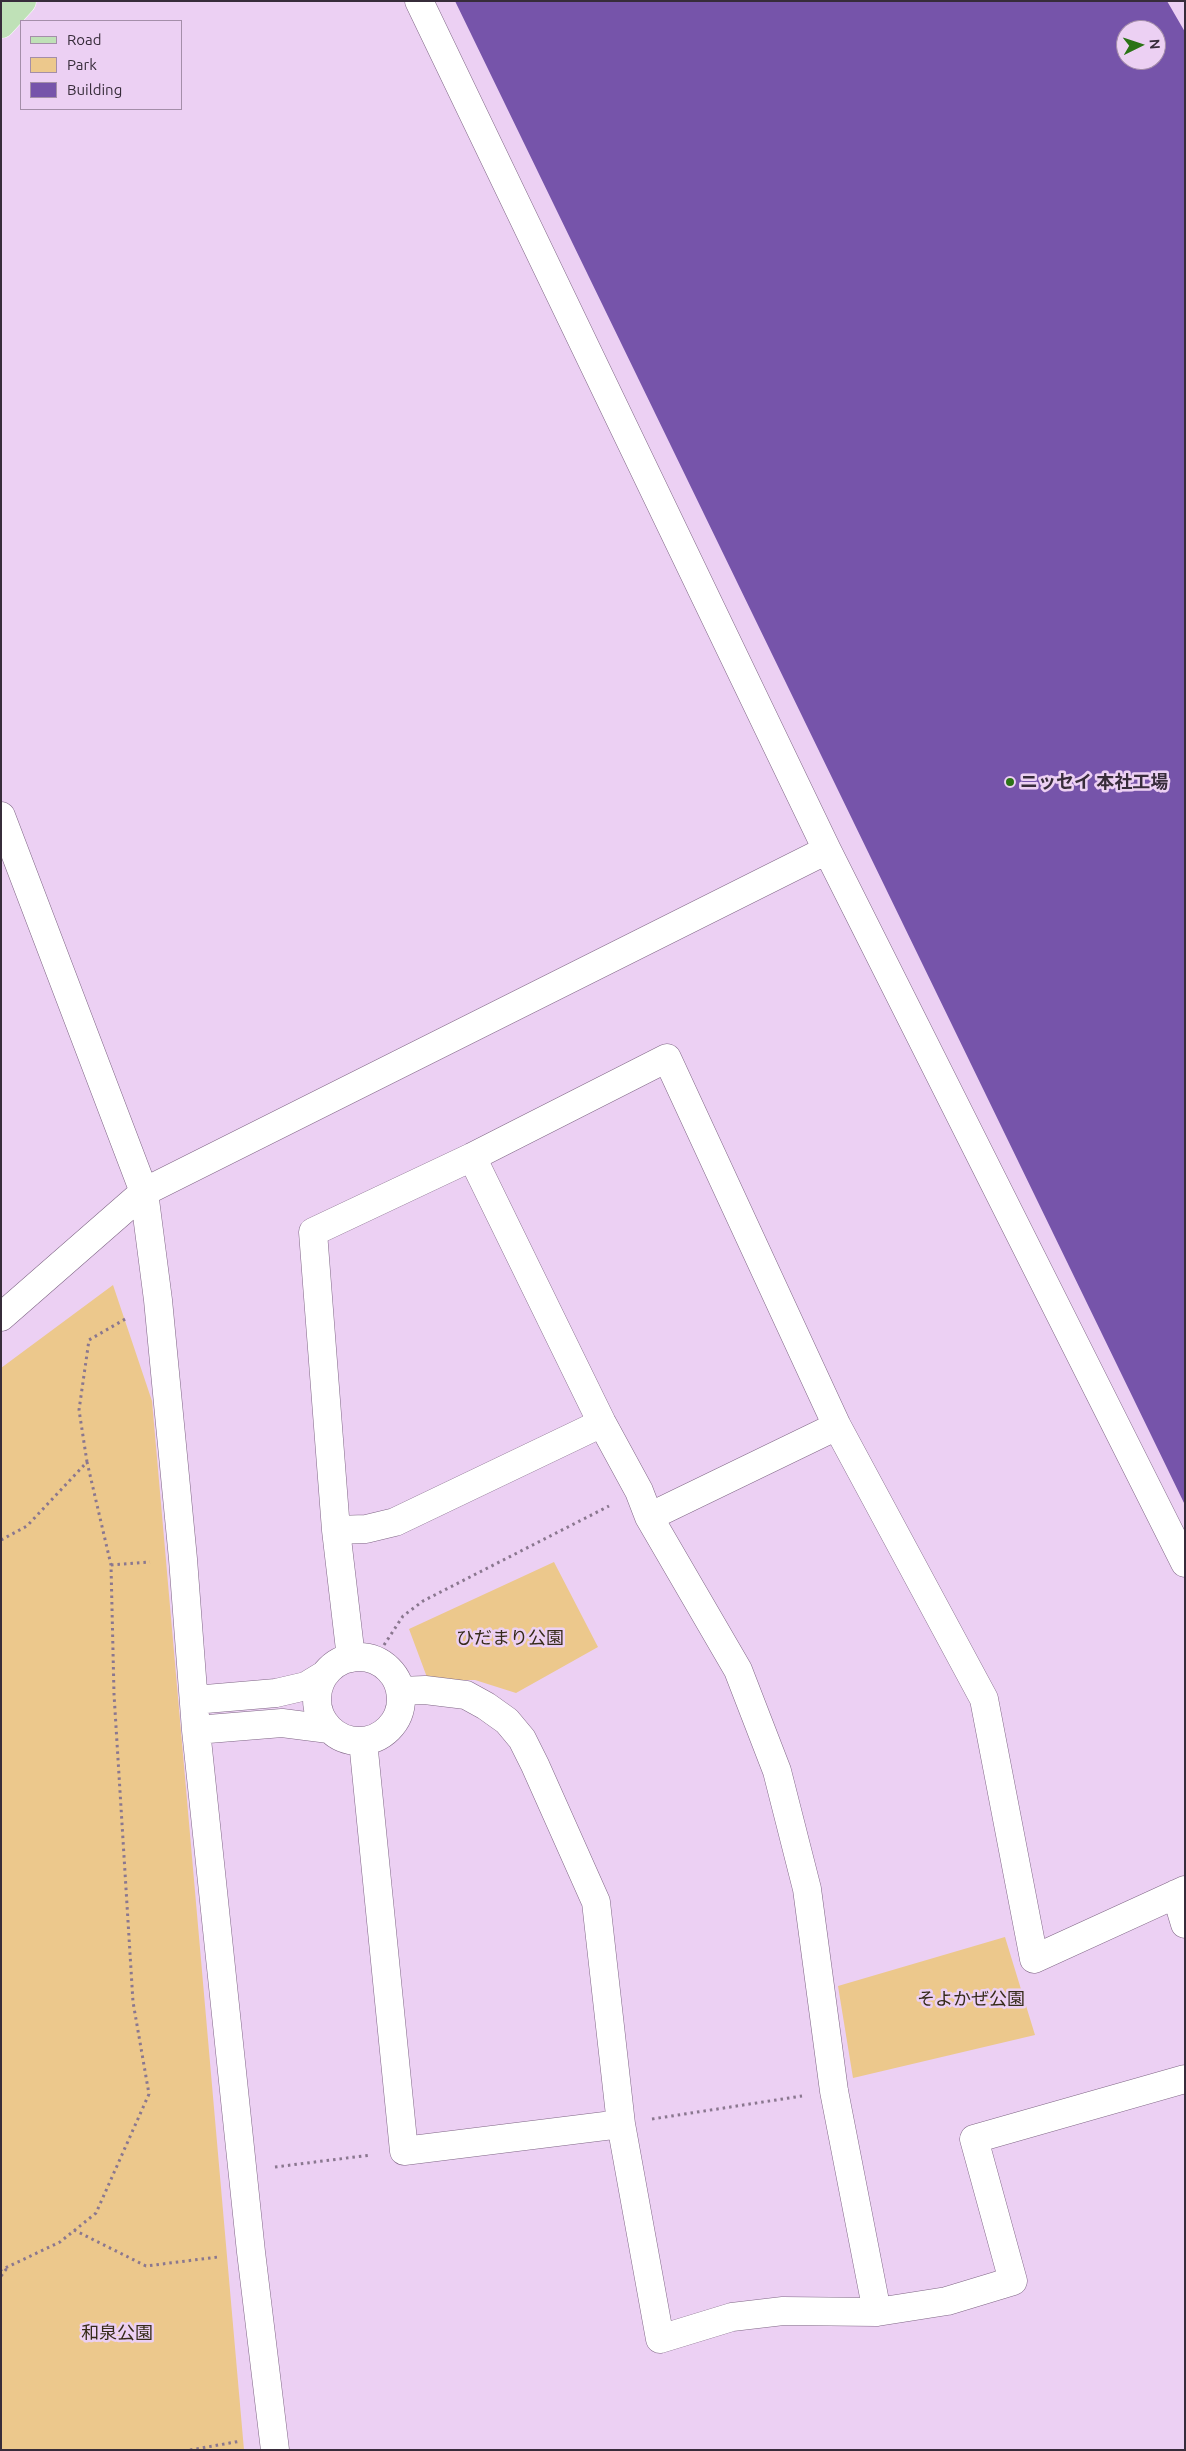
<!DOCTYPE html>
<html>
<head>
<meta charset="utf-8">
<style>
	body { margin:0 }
	#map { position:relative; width:1186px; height:2451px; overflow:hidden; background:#ecd0f3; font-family:Ubuntu,sans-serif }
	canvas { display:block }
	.frame { position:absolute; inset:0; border:2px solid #372c3a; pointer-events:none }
	.legend { position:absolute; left:20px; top:20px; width:162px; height:90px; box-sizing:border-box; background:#ecd0f3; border:1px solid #a48ea9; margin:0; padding:6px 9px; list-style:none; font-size:15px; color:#372c3a }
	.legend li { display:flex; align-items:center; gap:10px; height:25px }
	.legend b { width:25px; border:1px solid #a48ea9 }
	.north { position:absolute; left:1116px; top:20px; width:50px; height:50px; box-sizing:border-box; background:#ecd0f3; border:1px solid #a48ea9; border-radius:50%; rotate:86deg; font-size:14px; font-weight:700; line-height:20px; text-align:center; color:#372c3a }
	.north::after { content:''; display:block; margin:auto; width:18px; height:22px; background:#2b7316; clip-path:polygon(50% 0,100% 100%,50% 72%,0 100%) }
</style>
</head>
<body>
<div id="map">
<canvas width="1186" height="2451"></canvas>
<div class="frame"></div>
<ul class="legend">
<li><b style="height:6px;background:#bfe1b7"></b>Road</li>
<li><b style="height:14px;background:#ecc88c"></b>Park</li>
<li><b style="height:14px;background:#7654aa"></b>Building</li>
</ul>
<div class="north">N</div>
</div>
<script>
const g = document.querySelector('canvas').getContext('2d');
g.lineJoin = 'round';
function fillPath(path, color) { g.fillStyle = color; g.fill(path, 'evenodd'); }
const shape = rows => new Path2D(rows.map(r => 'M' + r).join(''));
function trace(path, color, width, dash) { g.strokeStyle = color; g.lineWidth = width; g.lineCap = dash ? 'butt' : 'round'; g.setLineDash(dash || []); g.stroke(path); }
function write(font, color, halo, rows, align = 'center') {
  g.font = font + ' Ubuntu,"Noto Sans JP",sans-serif'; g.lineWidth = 5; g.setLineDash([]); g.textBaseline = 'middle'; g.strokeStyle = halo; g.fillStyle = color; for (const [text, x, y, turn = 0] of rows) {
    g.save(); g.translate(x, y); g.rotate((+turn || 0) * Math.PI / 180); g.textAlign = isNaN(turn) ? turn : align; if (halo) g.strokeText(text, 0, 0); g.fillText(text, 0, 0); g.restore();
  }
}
const green = shape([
	[113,1285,152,1401,244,2450,1,2450,1,1368],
	[554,1562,598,1647,516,1693,475,1680,428,1680,409,1629],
	[1005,1937,1035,2035,853,2078,838,1986]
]);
const building = shape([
	[455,1,1167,1,1185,32,1185,1505],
	[1126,30,1156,30,1156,60,1126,60]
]);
const path = shape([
	[87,1462,79,1410,89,1340,127,1318],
	[1,1540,27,1526,87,1462,111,1565,114,1694,133,2002,149,2094,96,2213,60,2242,1,2270],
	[111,1565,150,1562],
	[384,1645,403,1616,423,1601,609,1506],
	[652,2119,802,2096],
	[275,2167,371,2155],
	[74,2230,146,2266,218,2257],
	[1,2276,7,2268],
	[190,2450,241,2441]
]);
const minor = shape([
	[419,1,827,850,1185,1563],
	[1,816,144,1192,158,1300,183,1559,196,1730,251,2252,275,2450],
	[472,1157,602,1423,639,1491,649,1517,738,1670,777,1771,807,1889,834,2091,877,2312],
	[1,1317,144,1192,827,850],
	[649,1517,837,1426],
	[336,1530,366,1529,395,1522,602,1423],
	'317 1699a42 42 0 1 1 84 0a42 42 0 1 1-84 0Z',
	[351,1658,336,1530,313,1232,472,1157,667,1058,837,1426,984,1699,1034,1959,1185,1890],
	[400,1691,425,1690,466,1695,486,1706,507,1721,522,1739,535,1765,596,1902,621,2124,660,2339,732,2317,783,2311,877,2312,947,2301,1013,2281,974,2139,1185,2079],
	[194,1700,276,1693,306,1686,324,1675],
	[196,1730,282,1723,329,1729],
	[363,1741,404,2151,621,2124],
	[1176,1894,1185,1924]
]);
const major = shape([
	[1,24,22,1]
]);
const markers = [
	[1010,782,5,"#2b7316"]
];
const poiNames = [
	["ニッセイ 本社工場",1020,782]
];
const parkNames = [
	["ひだまり公園",510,1638],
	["そよかぜ公園",971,1999],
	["和泉公園",117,2333]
];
fillPath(green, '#ecc88c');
fillPath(building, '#7654aa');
trace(minor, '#7f6685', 29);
trace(major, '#fff', 29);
trace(path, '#8a778f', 3, [2.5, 4]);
trace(minor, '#fff', 28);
trace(major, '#bfe1b7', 28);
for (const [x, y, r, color] of markers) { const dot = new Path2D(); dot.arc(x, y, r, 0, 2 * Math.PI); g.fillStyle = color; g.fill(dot); trace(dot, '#ecd0f3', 2); }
write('bold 18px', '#372c3a', '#ecd0f3', poiNames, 'left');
write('18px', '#362b1a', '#ecd0f3', parkNames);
</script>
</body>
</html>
